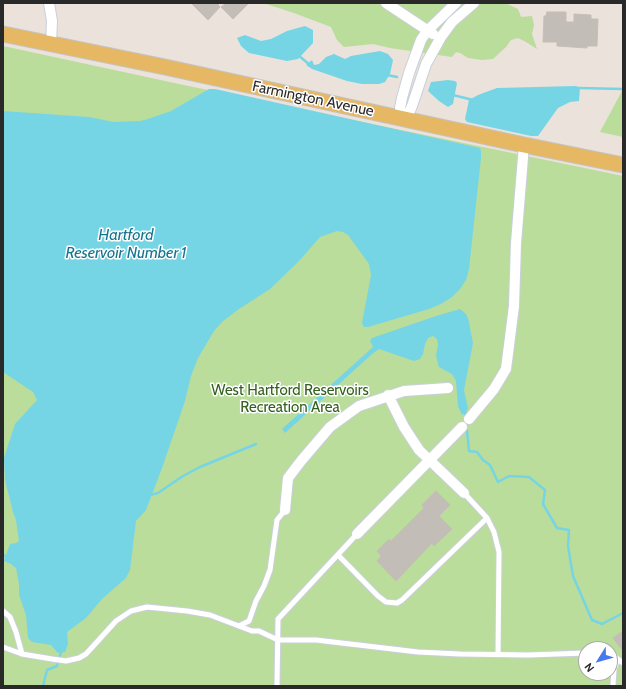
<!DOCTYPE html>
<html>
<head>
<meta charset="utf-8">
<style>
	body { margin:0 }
	#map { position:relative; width:626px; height:689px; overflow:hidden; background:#eae2db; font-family:Cabin,sans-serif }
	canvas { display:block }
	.frame { position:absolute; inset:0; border:4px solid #292929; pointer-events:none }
	.north { position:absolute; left:578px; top:641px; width:40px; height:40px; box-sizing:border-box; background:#fff; border:1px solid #a9a9a9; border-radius:50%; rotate:233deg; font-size:11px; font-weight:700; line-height:16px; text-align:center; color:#292929 }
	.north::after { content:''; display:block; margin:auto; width:14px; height:18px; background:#4679ed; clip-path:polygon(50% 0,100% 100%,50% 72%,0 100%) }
</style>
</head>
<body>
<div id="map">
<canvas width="626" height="689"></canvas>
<div class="frame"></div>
<div class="north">N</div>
</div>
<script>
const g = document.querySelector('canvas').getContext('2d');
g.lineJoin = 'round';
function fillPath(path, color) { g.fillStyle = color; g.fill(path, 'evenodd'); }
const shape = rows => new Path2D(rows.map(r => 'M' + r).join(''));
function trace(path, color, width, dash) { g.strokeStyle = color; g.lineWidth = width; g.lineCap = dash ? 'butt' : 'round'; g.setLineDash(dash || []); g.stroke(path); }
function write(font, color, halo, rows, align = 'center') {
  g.font = font + ' Cabin,sans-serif'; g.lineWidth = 3; g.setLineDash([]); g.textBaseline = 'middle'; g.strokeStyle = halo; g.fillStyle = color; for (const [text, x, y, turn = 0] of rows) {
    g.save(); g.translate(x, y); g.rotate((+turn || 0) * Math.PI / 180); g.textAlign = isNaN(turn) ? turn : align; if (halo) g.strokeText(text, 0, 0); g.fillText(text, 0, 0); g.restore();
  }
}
const green = shape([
	[263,3,505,3,518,9,521,17,532,16,534,25,532,34,537,49,526,42,518,38,511,40,506,47,493,59,482,60,468,58,460,53,456,52,452,57,390,48,373,44,344,47,337,40,331,27,294,13],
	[3,46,179,84,623,176,623,686,3,686],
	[586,649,610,649,610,673,586,673],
	[623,89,623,137,600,132]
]);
const water = shape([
	[305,26,313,30,313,43,298,59,287,61,249,53,241,46,237,38,245,35,261,41,271,39,287,31],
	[380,51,388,54,393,60,390,74,385,82,379,84,362,84,347,81,312,69,306,65,312,60,314,65,319,64,326,57,334,54,345,59,351,56],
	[448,80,455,81,457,83,453,104,448,107,439,101,428,91,431,82],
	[576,86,580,88,579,101,570,102,558,108,538,136,531,136,522,134,467,122,465,119,469,100,478,95,497,88],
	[209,89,215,89,480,148,481,151,481,158,469,269,466,280,460,289,452,297,441,304,429,309,368,327,364,327,362,323,371,275,369,264,348,235,343,232,337,231,320,237,300,260,270,289,239,309,222,322,214,331,198,358,191,376,185,401,162,468,146,510,136,521,130,570,126,578,102,599,86,618,67,632,68,644,65,652,59,653,57,652,51,645,32,642,28,638,26,615,19,595,19,584,16,568,11,564,4,561,10,544,16,543,19,541,16,520,13,512,5,480,4,458,15,424,37,400,33,392,3,372,3,111,89,117,114,122,140,121,148,119,171,111],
	[460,309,465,313,468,318,473,343,464,390,468,409,462,415,458,406,456,381,452,374,439,367,438,364,436,355,438,345,437,339,433,336,428,338,425,344,423,354,420,359,414,361,379,349,372,354,285,433,282,429,373,347,370,341,372,338,436,316]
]);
const stream = shape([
	[298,55,310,65],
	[387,75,397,77],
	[578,88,623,89],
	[453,95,473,100],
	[465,410,469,451,477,452,483,460,490,465,498,482,509,476,529,477,545,490,543,504,557,528,569,530,568,546,573,576,592,620,602,624,623,613],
	[150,495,158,493,183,476,200,467,256,444],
	[3,555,8,557],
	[43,686,47,670,57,666,61,652]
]);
const building = shape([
	[191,3,219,3,218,5,220,7,208,20,191,3],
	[223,3,249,3,233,19,221,7,225,4,223,3],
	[547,12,566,12,566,22,574,22,574,14,591,15,591,19,598,19,597,46,587,46,587,48,557,46,557,42,543,42,544,16,546,16,547,12],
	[436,491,450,505,439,516,452,529,434,546,432,543,396,581,377,561,381,556,377,551,389,539,391,541,424,508,422,505,436,491],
	[623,631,623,651,613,638,623,631]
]);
const lane = shape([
	[464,493,487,518],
	[338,555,378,596,386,602,397,603,402,600,487,518,494,532,499,552,498,655],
	[3,611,10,617,16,632,22,654],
	[239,626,249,621,256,601,264,586,270,570,277,520,285,510],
	[3,647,22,654,52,659,66,661,79,658,86,654,116,621,131,611,147,607,187,611,210,615,252,631,259,631,278,640,316,640,418,652,460,654,528,655,586,653],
	[610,653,623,663],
	[277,686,278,619,357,534],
	[613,686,614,669,618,659]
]);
const street = shape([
	[49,3,52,21,51,44],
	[386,3,433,34],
	[456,3,427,31,421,40,409,73,402,98,400,108,403,118,409,113,412,106,426,64,441,37,452,22,474,3],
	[388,395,404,427,419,450,464,493],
	[469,419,494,389,506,369,514,306,516,243,524,145],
	[285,510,288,478,301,461,330,427,359,406,404,391,448,388],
	[357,534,462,427]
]);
const primary = shape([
	[3,34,165,67,524,145,623,165]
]);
const streetNames = [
	["Farmington Avenue",313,99,12]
];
const parkNames = [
	["West Hartford Reservoirs",290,391],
	["Recreation Area",290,408]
];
const waterNames = [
	["Hartford",126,235],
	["Reservoir Number 1",126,253]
];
fillPath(green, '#badd9b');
fillPath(water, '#75d5e5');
trace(stream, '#75d5e5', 2.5);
fillPath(building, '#c3bdb7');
trace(building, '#c5beb5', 1);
trace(lane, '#cacfda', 7);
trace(street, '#cacfda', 12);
trace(primary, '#c3c3c3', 17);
trace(lane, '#fff', 5);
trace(street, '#fff', 10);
trace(primary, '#e6b864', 15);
write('15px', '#292929', '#fff', streetNames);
write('15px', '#34601f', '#fff', parkNames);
write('italic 16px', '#16748f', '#fff', waterNames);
</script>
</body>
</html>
